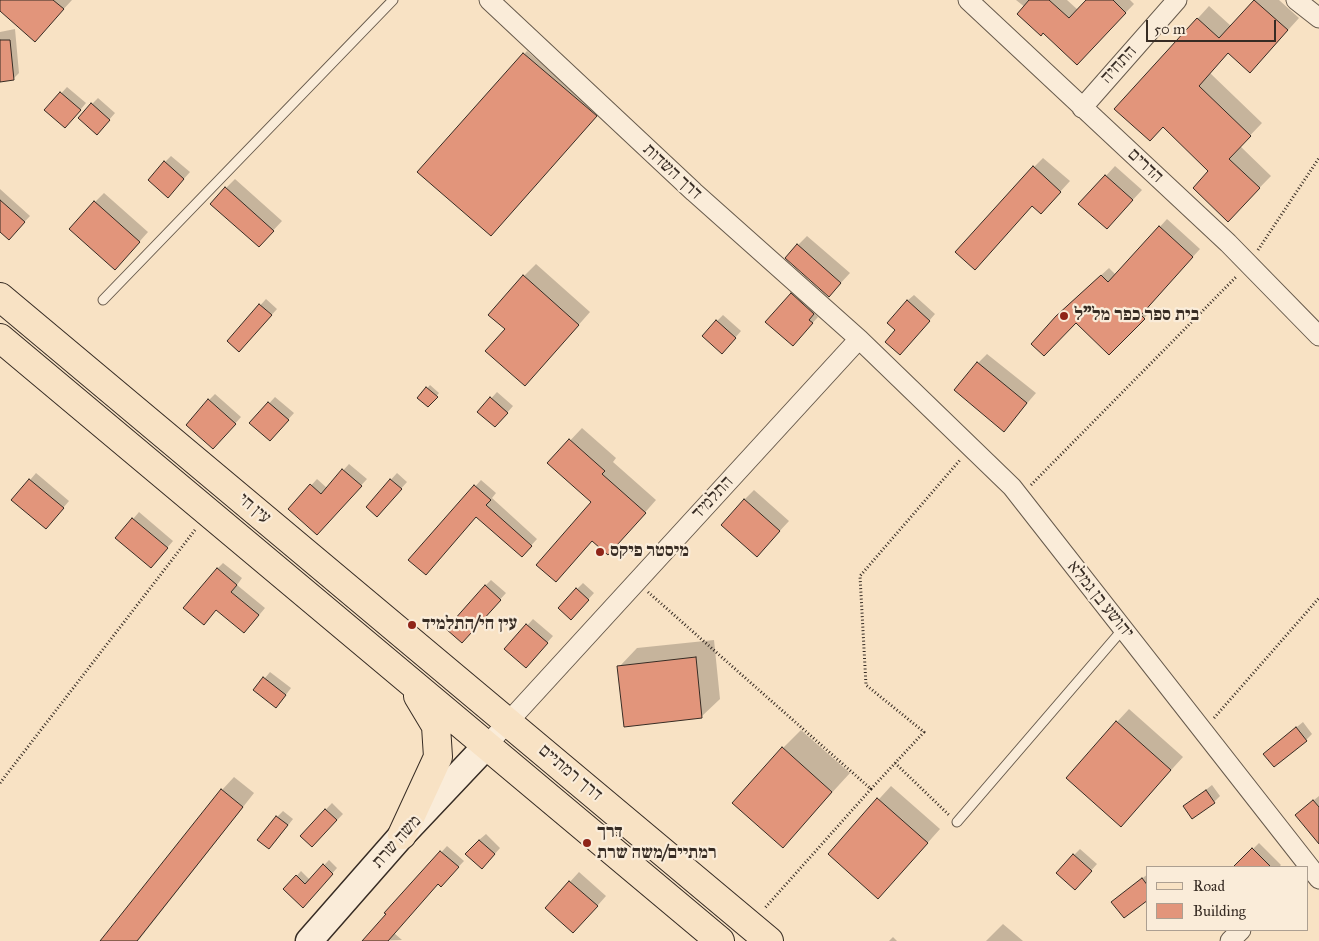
<!DOCTYPE html>
<html>
<head>
<meta charset="utf-8">
<style>
	body { margin:0 }
	#map { position:relative; width:1319px; height:941px; overflow:hidden; background:#f8e2c4; font-family:"IM FELL Great Primer",serif }
	canvas { display:block }
	.legend { position:absolute; left:1146px; top:866px; width:162px; height:65px; box-sizing:border-box; background:#faecd9; border:1px solid #ac9f91; margin:0; padding:6px 9px; list-style:none; font-size:15px; color:#372c24 }
	.legend li { display:flex; align-items:center; gap:10px; height:25px }
	.legend b { width:25px; border:1px solid #ac9f91 }
	.scale { position:absolute; left:1146px; top:20px; width:130px; height:22px; box-sizing:border-box; border:2px solid #372c24; border-top:0; padding-left:6px; font-size:15px; line-height:18px; white-space:nowrap; color:#372c24; -webkit-text-stroke:4px #faecd9; paint-order:stroke }
</style>
</head>
<body>
<div id="map">
<canvas width="1319" height="941"></canvas>
<ul class="legend">
<li><b style="height:6px;background:#f8e2c4"></b>Road</li>
<li><b style="height:14px;background:#e2957b"></b>Building</li>
</ul>
<div class="scale">50 m</div>
</div>
<script>
const g = document.querySelector('canvas').getContext('2d');
g.lineJoin = 'round';
function fillPath(path, color) { g.fillStyle = color; g.fill(path, 'evenodd'); }
const shape = rows => new Path2D(rows.map(r => 'M' + r).join(''));
function trace(path, color, width, dash) { g.strokeStyle = color; g.lineWidth = width; g.lineCap = dash ? 'butt' : 'round'; g.setLineDash(dash || []); g.stroke(path); }
function write(font, color, halo, rows, align = 'center') {
  g.font = font + ' "IM FELL Great Primer","Frank Ruhl Libre",serif'; g.lineWidth = 4.5; g.setLineDash([]); g.textBaseline = 'middle'; g.strokeStyle = halo; g.fillStyle = color; for (const [text, x, y, turn = 0] of rows) {
    g.save(); g.translate(x, y); g.rotate((+turn || 0) * Math.PI / 180); g.textAlign = isNaN(turn) ? turn : align; if (halo) g.strokeText(text, 0, 0); g.fillText(text, 0, 0); g.restore();
  }
}
const shadow = shape([
	[0,0,72,0,35,40,0,9],
	[1016,0,1067,0,1078,10,1087,0,1130,0,1134,4,1085,55],
	[1255,0,1279,0,1299,18,1262,59,1229,52,1210,73,1262,123,1240,146,1271,176,1228,220,1210,171,1164,126,1116,109,1209,6,1231,26],
	[15,29,19,73,13,79,0,80,0,32],
	[527,51,599,113,491,235,419,171],
	[67,87,86,103,71,121,46,110],
	[98,98,115,113,103,127,92,104],
	[171,156,190,172,174,190,165,162],
	[1043,158,1070,181,1050,203,1033,205,1034,167],
	[1115,166,1142,190,1116,218,1080,204],
	[235,179,282,221,268,236,226,188],
	[0,189,30,216,15,232,0,230],
	[104,193,148,232,124,259,95,202],
	[1167,219,1200,249,1148,306,1152,310,1109,354,1065,308,1109,268,1116,275],
	[807,236,850,273,838,286,798,245],
	[536,264,590,312,537,372,524,276],
	[798,288,819,307,814,313,818,317,799,338,792,294],
	[914,295,935,314,906,348,897,330,907,301],
	[266,299,277,309,245,345,228,341],
	[723,315,741,331,728,346,717,321],
	[987,354,1036,393,1004,430,978,363],
	[430,385,439,393,428,406,419,398],
	[497,392,513,406,501,420,479,412],
	[215,394,241,417,219,442,209,400],
	[275,397,294,413,276,433,251,423],
	[582,428,616,458,613,462,656,500,620,541,593,502,549,463],
	[349,464,367,479,323,527,290,509,317,479,327,488],
	[36,473,69,501,46,528,13,500],
	[397,473,407,482,383,509,367,506],
	[481,480,496,493,492,498,537,539,528,549,476,515,410,559],
	[754,490,789,521,766,546,744,500],
	[139,512,173,541,151,567,117,538],
	[223,563,242,578,237,585,265,608,250,626,217,569],
	[491,580,506,593,468,635,485,586],
	[583,583,594,593,577,612,577,589],
	[533,619,553,636,531,661,506,649],
	[714,640,720,699,701,717,619,667,637,648],
	[270,672,291,688,282,700,255,690],
	[1129,709,1183,757,1133,812,1117,722],
	[1303,722,1312,734,1306,740,1271,748],
	[801,730,850,773,783,846,783,748],
	[234,777,254,793,138,941,105,941,222,790],
	[1212,785,1220,796,1214,802,1184,807],
	[891,786,940,829,891,884,829,854],
	[1319,796,1319,842,1303,809],
	[332,803,343,814,312,846,301,836],
	[283,811,293,819,275,842,277,817],
	[486,834,500,848,488,862,479,840],
	[1259,843,1281,865,1279,867,1235,867],
	[447,846,464,861,447,879,438,883,394,933,402,940,364,941,388,914,386,913],
	[1080,849,1097,864,1081,882,1074,855],
	[329,860,337,868,308,901,285,889,301,871,310,880],
	[579,872,606,896,583,922,546,908],
	[1148,874,1148,899,1113,902,1119,896],
	[1003,924,1023,941,986,941],
	[893,937,897,941,889,941]
]);
const building = shape([
	[0,0,53,0,64,9,35,42,0,11,0,0],
	[1029,0,1049,0,1069,18,1086,0,1113,0,1126,13,1077,65,1043,33,1041,36,1017,14,1029,0],
	[1254,0,1288,30,1250,73,1228,53,1199,86,1251,136,1229,159,1260,188,1228,222,1193,188,1208,171,1163,127,1150,141,1114,109,1197,18,1219,38,1254,0],
	[0,40,10,40,14,80,0,82,0,40],
	[523,53,597,116,491,236,417,172,523,53],
	[60,92,81,110,65,128,44,110,60,92],
	[91,103,110,120,97,135,78,118,91,103],
	[164,161,184,179,168,198,148,180,164,161],
	[1033,166,1061,192,1041,214,1032,206,975,270,955,252,1033,166],
	[1105,175,1133,200,1107,229,1078,204,1105,175],
	[225,187,274,231,259,247,210,204,225,187],
	[0,200,25,222,9,240,0,232,0,200],
	[94,201,140,242,115,270,69,229,94,201],
	[1159,226,1193,257,1141,315,1145,319,1109,355,1076,323,1044,356,1031,344,1056,316,1101,275,1108,282,1159,226],
	[797,244,841,283,829,297,785,258,797,244],
	[523,275,579,325,525,386,485,351,505,329,488,315,523,275],
	[791,293,814,314,809,320,813,323,793,346,765,322,791,293],
	[907,300,930,321,900,355,885,342,895,330,887,323,907,300],
	[259,304,272,315,239,352,227,341,259,304],
	[716,320,736,338,722,354,702,336,716,320],
	[977,362,1027,403,1004,432,954,390,977,362],
	[426,387,438,397,428,407,417,398,426,387],
	[490,397,508,413,495,427,477,412,490,397],
	[208,399,236,424,213,449,186,425,208,399],
	[268,402,289,420,270,441,249,423,268,402],
	[569,439,605,471,602,474,646,513,608,555,592,541,556,582,536,565,591,502,547,463,569,439],
	[342,469,362,486,317,535,288,509,310,484,321,494,342,469],
	[29,479,64,508,46,529,11,500,29,479],
	[390,479,402,489,377,517,366,507,390,479],
	[474,485,491,500,486,505,532,546,522,557,476,517,426,575,408,560,474,485],
	[744,499,780,531,757,557,721,525,744,499],
	[132,518,168,548,151,568,115,538,132,518],
	[217,568,237,585,231,592,259,615,244,633,216,610,204,625,183,608,217,568],
	[485,585,501,600,462,643,446,629,485,585],
	[576,588,589,600,571,620,558,608,576,588],
	[526,624,548,643,526,668,504,649,526,624],
	[696,657,702,718,624,727,617,666,696,657],
	[263,677,286,695,276,708,253,690,263,677],
	[1116,721,1171,770,1121,827,1066,778,1116,721],
	[1296,727,1307,741,1274,767,1263,754,1296,727],
	[782,747,832,792,783,848,732,803,782,747],
	[221,789,243,807,137,941,100,941,221,789],
	[1206,790,1215,803,1192,819,1183,806,1206,790],
	[877,798,928,843,878,899,828,854,877,798],
	[1313,800,1319,807,1319,844,1295,815,1313,800],
	[325,809,337,820,312,847,300,836,325,809],
	[276,816,288,825,269,849,257,840,276,816],
	[479,840,495,854,482,869,465,854,479,840],
	[1252,848,1271,867,1233,867,1252,848],
	[440,851,459,867,441,887,438,884,388,941,362,941,386,914,384,913,440,851],
	[1073,854,1092,871,1075,890,1056,873,1073,854],
	[323,864,333,874,303,908,283,889,296,875,305,884,323,864],
	[1142,878,1148,886,1148,900,1124,918,1111,902,1142,878],
	[569,881,598,906,573,933,545,908,569,881]
]);
const path = shape([
	[1258,250,1319,158],
	[1031,485,1237,276],
	[648,592,871,789,764,909],
	[1214,718,1319,598],
	[895,763,949,815],
	[0,783,195,530],
	[871,789,924,732,866,685,860,576,960,460]
]);
const lane = shape([
	[103,300,393,0],
	[957,822,1123,629]
]);
const street = shape([
	[489,0,694,192,859,339,1012,487,1319,879],
	[968,0,1228,243,1319,336],
	[1296,0,1319,18],
	[1082,108,1177,0],
	[487,745,859,339],
	[1230,941,1241,930]
]);
const secondary = shape([
	[309,941,402,835,487,745]
]);
const primary = shape([
	[0,297,769,941],
	[0,338,720,941],
	[402,835,438,757,436,726,418,696]
]);
const markers = [
	[1064,316,5,"#8f2418"],
	[600,552,5,"#8f2418"],
	[412,625,5,"#8f2418"],
	[587,843,5,"#8f2418"]
];
const streetNames = [
	["התחיה",1119,65,-48],
	["הדרים",1145,166,43],
	["דרך השדות",672,172,43],
	["התלמיד",713,498,-47],
	["עין חי",254,509,40],
	["יהושע בן גמלא",1100,600,51],
	["דרך רמתיים",570,773,40],
	["משה שרת",397,842,-48]
];
const poiNames = [
	["בית ספר כפר מל\"ל",1074,316],
	["מיסטר פיקס",610,552],
	["עין חי/התלמיד",422,625],
	["דרך",597,833],
	["רמתיים/משה שרת",597,854]
];
fillPath(shadow, '#0003');
fillPath(building, '#e2957b');
trace(building, '#372c24', 1);
trace(lane, '#675a4c', 11);
trace(street, '#675a4c', 21);
trace(secondary, '#372c24', 29);
trace(primary, '#372c24', 30);
trace(path, '#372c24', 3, [1, 2.5]);
trace(lane, '#faecd9', 9);
trace(street, '#faecd9', 19);
trace(secondary, '#faecd9', 26);
trace(primary, '#f8e2c4', 28);
for (const [x, y, r, color] of markers) { const dot = new Path2D(); dot.arc(x, y, r, 0, 2 * Math.PI); g.fillStyle = color; g.fill(dot); trace(dot, '#faecd9', 2); }
write('18px', '#372c24', '#faecd9', streetNames);
write('bold 18px', '#372c24', '#faecd9', poiNames, 'left');
</script>
</body>
</html>
